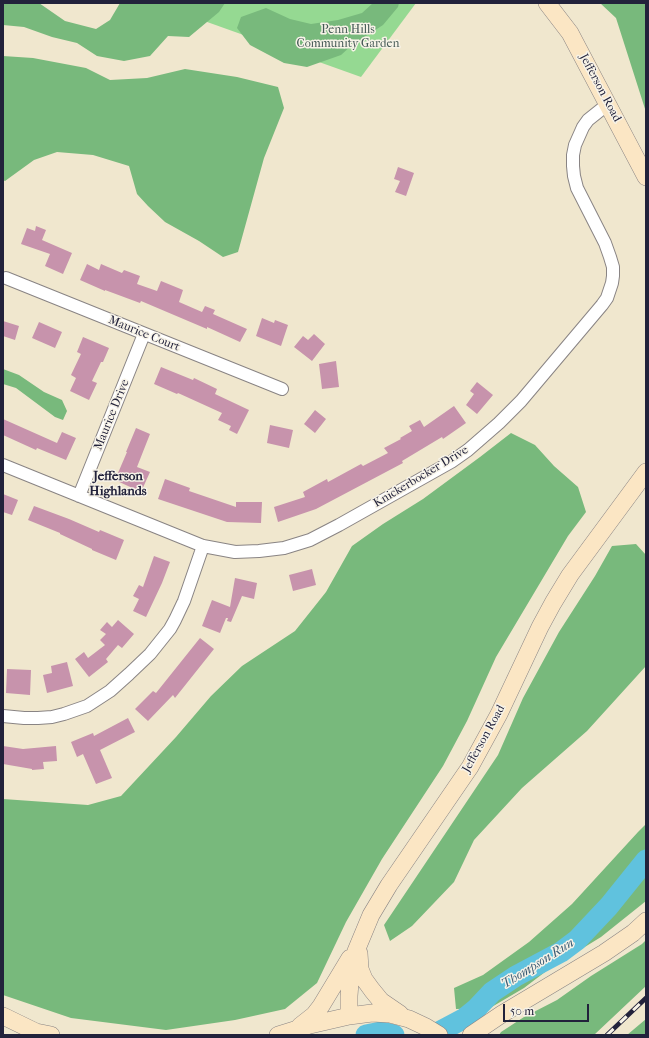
<!DOCTYPE html>
<html>
<head>
<meta charset="utf-8">
<style>
	body { margin:0 }
	#map { position:relative; width:649px; height:1038px; overflow:hidden; background:#f0e7ce; font-family:"IM FELL French Canon",serif }
	canvas { display:block }
	.frame { position:absolute; inset:0; border:4px solid #22223b; pointer-events:none }
	.scale { position:absolute; left:503px; top:1004px; width:86px; height:18px; box-sizing:border-box; border:2px solid #22223b; border-top:0; padding-left:5px; font-size:12px; line-height:14px; white-space:nowrap; color:#22223b; -webkit-text-stroke:3px #f7f3e8; paint-order:stroke }
</style>
</head>
<body>
<div id="map">
<canvas width="649" height="1038"></canvas>
<div class="frame"></div>
<div class="scale">50 m</div>
</div>
<script>
const g = document.querySelector('canvas').getContext('2d');
g.lineJoin = 'round';
function fillPath(path, color) { g.fillStyle = color; g.fill(path, 'evenodd'); }
const shape = rows => new Path2D(rows.map(r => 'M' + r).join(''));
function trace(path, color, width, dash) { g.strokeStyle = color; g.lineWidth = width; g.lineCap = dash ? 'butt' : 'round'; g.setLineDash(dash || []); g.stroke(path); }
function write(font, color, halo, rows, align = 'center') {
  g.font = font + ' "IM FELL French Canon",serif'; g.lineWidth = 3; g.setLineDash([]); g.textBaseline = 'middle'; g.strokeStyle = halo; g.fillStyle = color; for (const [text, x, y, turn = 0] of rows) {
    g.save(); g.translate(x, y); g.rotate((+turn || 0) * Math.PI / 180); g.textAlign = isNaN(turn) ? turn : align; if (halo) g.strokeText(text, 0, 0); g.fillText(text, 0, 0); g.restore();
  }
}
const green = shape([
	[172,3,416,3,361,77,168,8]
]);
const forest = shape([
	[3,3,39,3,65,21,96,29,110,20,120,3,225,3,219,12,189,37,168,36,150,56,124,61,97,56,77,43,52,37,24,27,3,25],
	[373,3,399,3,398,7,383,25,352,45,341,55,307,67,284,63,250,45,237,28,241,17,266,8,290,19,311,24,338,20,362,13],
	[600,3,646,3,646,112,616,18],
	[3,56,33,58,86,68,110,80,147,78,185,69,237,77,278,87,284,108,264,158,238,252,223,257,199,241,165,222,148,206,137,194,129,166,93,155,57,152,34,160,5,181,3,180],
	[3,369,19,375,44,392,62,400,67,411,63,420,55,417,16,388,3,384],
	[511,433,535,445,554,466,578,487,586,512,568,536,496,657,467,721,443,766,382,859,346,922,317,983,285,1009,235,1020,166,1030,71,1018,3,995,3,799,88,805,121,796,176,737,211,696,242,666,295,631,326,592,352,546,383,524,423,499,480,457],
	[636,544,646,555,646,666,587,731,522,788,474,840,454,882,412,926,390,941,384,925,498,755,523,698,559,632,595,576,612,546],
	[646,824,646,901,601,937,549,969,524,988,490,1008,456,1009,454,988,483,975,529,942,572,904,638,832],
	[646,940,646,986,594,1035,499,1035,501,1032,524,1017,557,1000,591,976,642,944],
	[646,1019,646,1035,627,1035]
]);
const river = shape([
	[366,1035,381,1032,394,1035],
	[433,1035,465,1018,476,1009,492,992,516,976,561,952,577,940,609,906,646,860]
]);
const building = shape([
	[398,167,414,173,406,196,395,192,400,181,394,179],
	[36,226,46,230,42,240,72,253,63,274,45,266,50,254,21,244,27,228,35,231],
	[87,264,99,270,101,264,122,273,124,270,140,276,137,284,157,291,161,281,183,290,179,302,202,312,205,306,215,310,213,314,247,329,240,342,207,327,207,329,141,301,140,303,105,290,105,291,80,280],
	[262,318,274,323,275,320,288,325,281,346,256,336],
	[3,321,19,326,15,340,3,336],
	[39,322,62,332,55,348,32,338],
	[314,334,325,344,312,361,294,347,303,336,308,340],
	[83,337,109,348,103,362,101,362,92,381,97,383,89,400,70,391,76,378,71,375,81,354,77,352],
	[336,361,339,387,322,389,319,364],
	[161,367,193,380,194,378,217,389,215,394,249,410,237,434,229,430,231,426,218,420,222,413,178,393,177,394,154,384],
	[477,382,493,395,477,414,466,405,474,394,470,391],
	[454,406,466,423,443,439,442,437,402,461,403,463,316,509,278,522,274,507,305,497,303,492,327,479,328,482,361,464,363,466,388,453,384,448,401,439,400,438,412,431,409,426,420,420,424,427],
	[315,410,326,419,315,433,304,424],
	[3,419,57,443,62,432,76,438,66,460,37,448,36,450,3,435],
	[270,425,293,430,289,448,267,443],
	[136,428,150,434,137,467,150,472,141,492,115,480,127,452,126,452],
	[165,479,190,488,189,491,236,507,236,502,262,502,261,523,227,522,158,499],
	[3,494,18,500,12,515,3,512],
	[34,506,69,519,99,532,100,530,124,540,116,560,92,550,92,549,60,534,60,533,28,520],
	[154,556,170,562,162,583,146,617,133,611,139,599,133,596,139,585,143,587],
	[312,569,316,585,293,591,289,575],
	[235,578,257,583,254,599,242,596,231,622,227,621,228,618,226,618,220,633,202,626,212,600,230,607],
	[118,620,134,634,122,648,118,645,106,659,108,662,89,677,75,659,84,652,88,658,105,645,100,640,106,634,100,630,107,622,112,627],
	[200,638,214,649,175,698,173,695,148,721,135,709,153,691,156,693],
	[67,662,73,686,47,693,43,675,52,673,51,666],
	[7,669,31,670,30,695,6,693],
	[128,718,135,732,100,750,112,778,96,784,83,754,77,757,71,742,93,733,94,736],
	[3,746,23,749,56,746,57,761,43,762,44,769,32,770,32,769,3,764]
]);
const street = shape([
	[6,278,282,389],
	[3,465,203,546,235,552,259,551,284,548,310,540,339,525,451,462,468,450,499,423,521,401,602,305,607,298,612,283,613,276,613,267,610,257,605,243,577,188,574,176,573,166,573,155,575,145,583,127,588,120,608,104],
	[79,496,144,334],
	[3,716,24,718,38,718,52,717,64,714,87,706,110,691,129,674,150,654,170,629,175,620,184,601,203,546]
]);
const secondary = shape([
	[547,3,570,33,646,177],
	[359,953,360,969,364,979,372,990,381,1001,400,1014],
	[3,1016,36,1032,51,1035],
	[349,1016,349,996,351,968,356,951,371,915,389,885,470,767,499,714,540,627,553,603,570,575,646,472],
	[300,1026,314,1015,321,1006,350,958],
	[278,1035,310,1025,349,1016,372,1013,390,1014,409,1019,426,1027,439,1035],
	[471,1035,502,1014,604,953,633,933,646,921]
]);
const rail = shape([
	[607,1035,646,998]
]);
const parkNames = [
	["Penn Hills",348,30],
	["Community Garden",348,44]
];
const streetNames = [
	["Jefferson Road",600,88,62],
	["Maurice Court",144,334,22],
	["Maurice Drive",112,415,-68],
	["Knickerbocker Drive",421,477,-31],
	["Jefferson Road",484,739,-61]
];
const neighbourhoodNames = [
	["Jefferson",118,477],
	["Highlands",118,492]
];
const waterNames = [
	["Thompson Run",538,964,-32]
];
fillPath(green, '#95d992');
fillPath(forest, '#78b97c');
trace(river, '#60c2de', 21);
fillPath(building, '#c793ac');
trace(street, '#898484', 14);
trace(secondary, '#898484', 18);
trace(street, '#fff', 12);
trace(secondary, '#fbe6c4', 17);
trace(rail, '#22223b', 4.5);
trace(rail, '#f7f3e8', 3, [9]);
write('12px', '#445955', '#f7f3e8', parkNames);
write('12px', '#22223b', '#f7f3e8', streetNames);
write('bold 13px', '#22223b', '#f7f3e8', neighbourhoodNames);
write('italic 13px', '#385a74', '#f7f3e8', waterNames);
</script>
</body>
</html>
